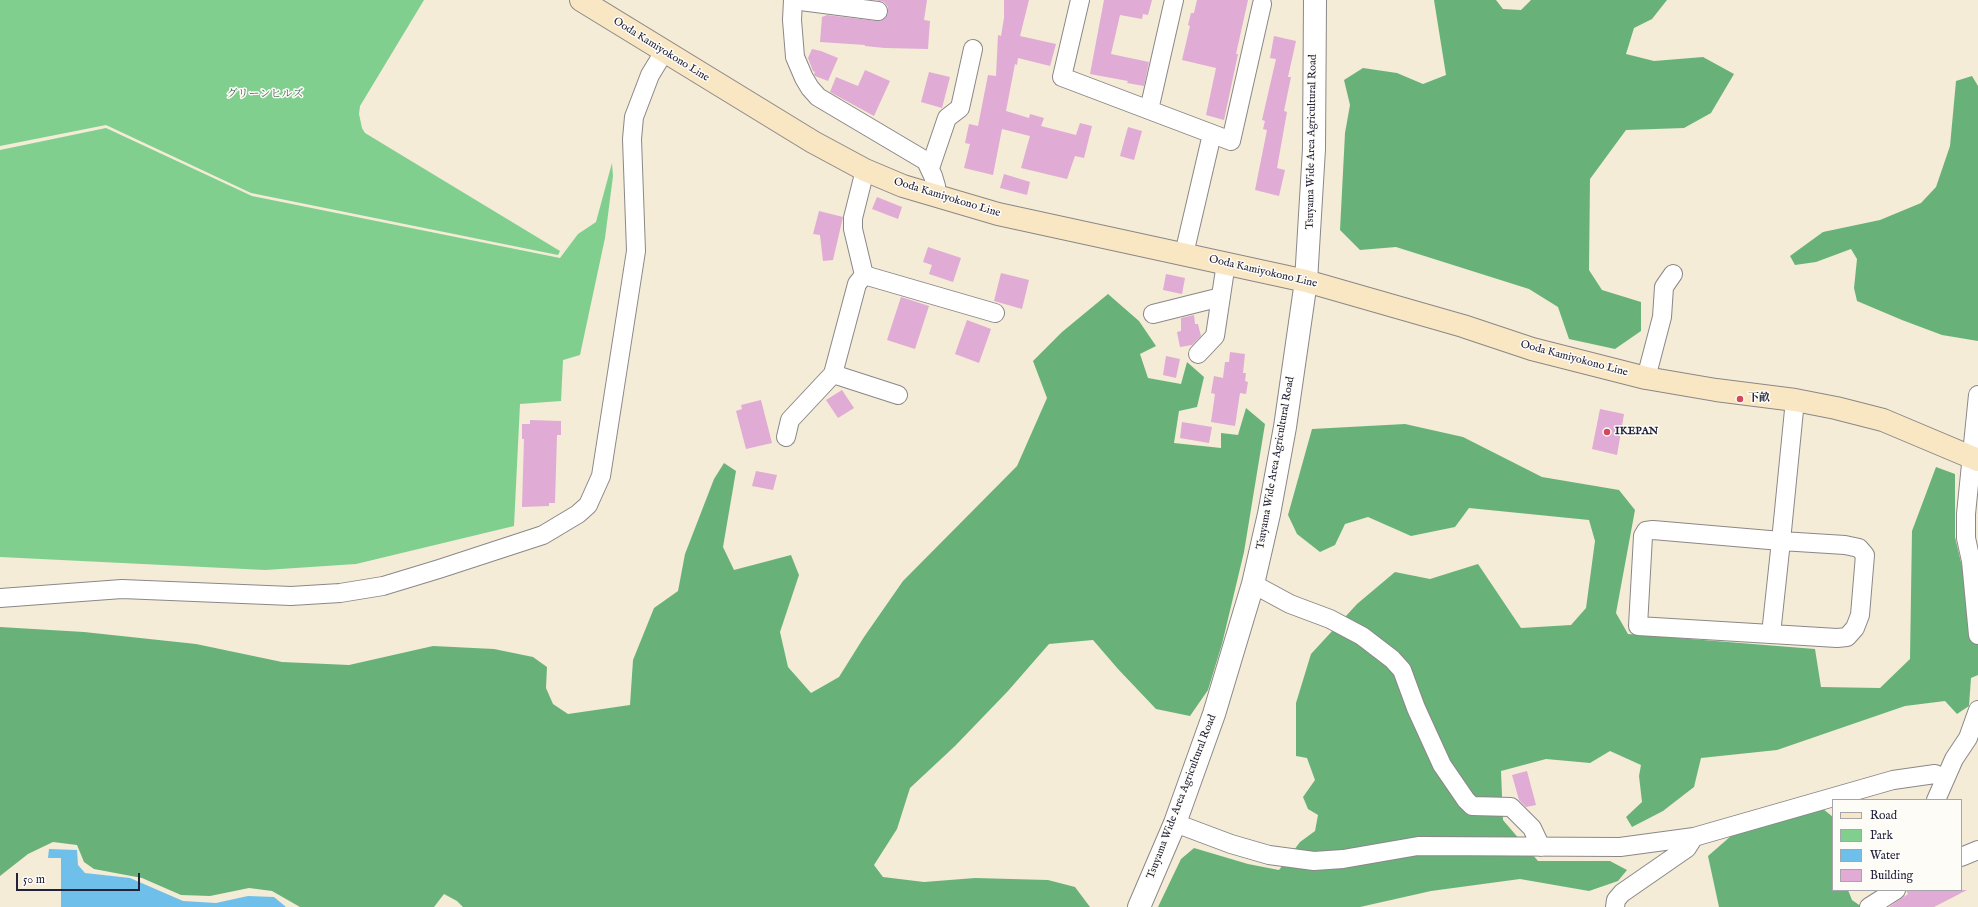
<!DOCTYPE html>
<html>
<head>
<meta charset="utf-8">
<style>
	body { margin:0 }
	#map { position:relative; width:1978px; height:907px; overflow:hidden; background:#f4ecd6; font-family:"IM FELL English",serif }
	canvas { display:block }
	.legend { position:absolute; left:1832px; top:799px; width:130px; height:92px; box-sizing:border-box; background:#fdfcf7; border:1px solid #a5a5ac; margin:0; padding:5px 7px; list-style:none; font-size:12px; color:#22223b }
	.legend li { display:flex; align-items:center; gap:8px; height:20px }
	.legend b { width:20px; border:1px solid #a5a5ac }
	.scale { position:absolute; left:16px; top:873px; width:124px; height:18px; box-sizing:border-box; border:2px solid #22223b; border-top:0; padding-left:5px; font-size:12px; line-height:14px; white-space:nowrap; color:#22223b; -webkit-text-stroke:3px #fdfcf7; paint-order:stroke }
</style>
</head>
<body>
<div id="map">
<canvas width="1978" height="907"></canvas>
<ul class="legend">
<li><b style="height:5px;background:#f9e7c3"></b>Road</li>
<li><b style="height:11px;background:#80cf8f"></b>Park</li>
<li><b style="height:11px;background:#6ebfea"></b>Water</li>
<li><b style="height:11px;background:#e0abd5"></b>Building</li>
</ul>
<div class="scale">50 m</div>
</div>
<script>
const g = document.querySelector('canvas').getContext('2d');
g.lineJoin = 'round';
function fillPath(path, color) { g.fillStyle = color; g.fill(path, 'evenodd'); }
const shape = rows => new Path2D(rows.map(r => 'M' + r).join(''));
function trace(path, color, width, dash) { g.strokeStyle = color; g.lineWidth = width; g.lineCap = dash ? 'butt' : 'round'; g.setLineDash(dash || []); g.stroke(path); }
function write(font, color, halo, rows, align = 'center') {
  g.font = font + ' "IM FELL English","Noto Serif JP",serif'; g.lineWidth = 3; g.setLineDash([]); g.textBaseline = 'middle'; g.strokeStyle = halo; g.fillStyle = color; for (const [text, x, y, turn = 0] of rows) {
    g.save(); g.translate(x, y); g.rotate((+turn || 0) * Math.PI / 180); g.textAlign = isNaN(turn) ? turn : align; if (halo) g.strokeText(text, 0, 0); g.fillText(text, 0, 0); g.restore();
  }
}
const green = shape([
	[0,0,424,0,360,106,359,114,362,128,365,133,560,251,558,255,251,193,106,125,0,146],
	[106,128,252,196,560,258,578,234,596,222,612,163,613,176,605,238,580,355,563,360,561,401,520,404,514,526,356,564,265,570,0,557,0,150]
]);
const forest = shape([
	[1434,0,1496,0,1503,9,1521,10,1531,0,1667,0,1652,19,1634,28,1626,54,1654,61,1703,57,1734,74,1711,113,1684,128,1626,130,1590,179,1589,270,1602,290,1641,302,1641,331,1615,349,1569,339,1558,307,1529,289,1396,247,1360,250,1340,230,1345,133,1350,105,1344,80,1363,68,1397,73,1423,84,1446,75],
	[1972,76,1978,86,1978,341,1942,335,1902,320,1857,301,1854,288,1857,259,1851,249,1816,262,1795,265,1790,256,1823,232,1880,220,1921,203,1936,187,1950,146,1956,81],
	[1108,294,1139,321,1156,346,1140,354,1148,378,1181,384,1187,362,1204,377,1197,407,1179,411,1174,443,1221,448,1221,433,1238,435,1246,408,1265,424,1244,552,1222,644,1208,690,1190,716,1156,709,1118,669,1093,640,1049,644,1008,691,955,746,910,788,897,829,874,865,883,877,924,882,975,878,1048,880,1075,887,1090,907,463,907,457,901,444,894,434,907,300,907,272,891,249,888,210,896,181,895,142,878,94,869,84,862,77,845,53,842,28,854,0,876,0,627,84,632,196,644,282,662,349,665,433,646,494,649,533,657,547,667,546,688,553,704,568,714,630,705,633,660,654,608,678,591,685,554,714,479,724,463,736,471,723,547,734,570,791,555,799,575,780,632,788,667,811,693,839,677,864,637,903,581,1017,466,1047,398,1033,361,1062,332],
	[1405,424,1463,437,1542,477,1619,490,1635,510,1616,613,1628,634,1815,649,1821,687,1880,688,1910,659,1912,531,1936,467,1955,474,1955,537,1973,613,1978,615,1978,675,1971,678,1969,706,1957,714,1945,701,1905,706,1777,750,1701,758,1694,787,1663,811,1632,827,1626,817,1642,802,1639,776,1641,765,1610,751,1590,763,1546,759,1501,771,1503,820,1538,861,1610,861,1627,870,1618,881,1589,891,1520,879,1431,891,1360,907,1158,907,1181,859,1194,848,1248,864,1279,870,1300,842,1315,831,1318,815,1308,809,1303,797,1315,780,1307,758,1296,756,1296,703,1311,654,1357,604,1395,572,1430,579,1478,564,1521,628,1571,625,1586,608,1595,541,1589,520,1469,508,1455,527,1411,536,1368,517,1345,524,1335,545,1320,552,1297,534,1288,515,1312,429],
	[1817,804,1833,817,1833,890,1848,890,1852,900,1862,907,1719,907,1708,856,1731,836]
]);
const water = shape([
	[49,849,77,850,78,865,85,873,130,878,183,901,216,903,248,896,274,897,286,907,61,907,61,858,48,858]
]);
const building = shape([
	[876,0,927,0,924,20,930,21,928,49,885,48,865,46,865,45,820,42,822,17,827,15,877,21,882,20,888,13,888,7,884,2],
	[1004,0,1029,0,1020,36,1056,44,1050,66,1018,58,1017,65,1015,64,1006,111,1029,118,1030,114,1044,118,1041,126,1076,135,1080,123,1092,126,1084,158,1075,156,1067,179,1021,168,1030,136,1002,129,993,175,964,168,970,144,965,143,969,124,978,126,988,75,996,76,998,35,1001,36,1004,18],
	[1104,0,1152,0,1148,15,1143,14,1142,19,1120,15,1111,54,1149,62,1144,86,1127,83,1128,81,1090,74],
	[1197,0,1248,0,1236,54,1238,54,1224,120,1206,115,1216,68,1182,60,1190,26,1188,25,1191,13,1194,13],
	[1274,36,1296,41,1288,77,1291,77,1284,111,1287,112,1277,168,1285,170,1279,196,1255,190,1267,130,1263,129,1265,121,1262,120,1276,59,1270,58],
	[812,49,821,51,838,58,828,81,815,76,814,74,815,72,813,71,808,58],
	[865,70,890,81,874,116,830,92,836,77,858,86],
	[929,72,950,77,942,108,921,102],
	[1128,127,1142,131,1134,160,1120,156],
	[1004,174,1030,182,1027,195,1000,188],
	[877,197,902,207,898,219,872,209],
	[819,211,843,217,833,260,823,261,820,235,813,234],
	[928,247,961,258,953,282,929,274,932,265,923,262],
	[1001,273,1029,280,1022,309,994,301],
	[1166,274,1185,278,1182,294,1163,290],
	[901,297,929,306,915,349,887,340],
	[1194,315,1195,324,1198,324,1201,336,1192,345,1180,347,1177,332,1181,331,1181,318],
	[967,320,991,329,979,363,955,354],
	[1230,352,1245,354,1243,373,1246,373,1245,381,1248,382,1246,394,1240,393,1235,426,1211,422,1215,394,1211,393,1214,376,1223,378,1225,362,1229,362],
	[1166,356,1180,359,1176,378,1163,375],
	[842,390,854,408,838,418,826,400],
	[761,400,772,443,746,449,736,411,742,409,741,405],
	[1600,409,1624,414,1617,455,1592,449],
	[530,420,561,421,561,435,557,435,555,503,549,503,549,506,522,507,524,439,522,439,522,424,530,424],
	[1182,422,1212,427,1209,443,1180,438],
	[756,471,777,475,773,490,752,486],
	[1527,771,1536,805,1526,807,1519,800,1512,775],
	[1906,890,1967,890,1934,907,1889,907,1908,894]
]);
const minor = shape([
	[793,0,792,20,795,57,804,78,810,88,818,97,926,161,933,176,936,186,935,196],
	[793,0,878,11],
	[1080,0,1062,77,1231,141,1262,4],
	[1149,110,1174,0],
	[930,168,947,118,960,108,973,49],
	[1184,254,1212,134],
	[864,275,995,313],
	[864,275,853,229,853,218,865,170],
	[1153,314,1221,297],
	[1198,354,1215,336,1226,263],
	[833,374,898,395],
	[1646,378,1662,317,1664,287,1673,274],
	[1978,395,1966,514,1966,538,1971,561,1978,635],
	[786,437,790,420,833,374,857,284,864,275],
	[1253,584,1290,604,1330,619,1362,636,1392,659,1402,670,1416,708,1442,765,1466,800,1472,806,1511,807,1532,828,1541,847],
	[0,598,122,589,291,596,340,593,383,586,439,569,543,535,578,514,588,505,601,476,636,251,632,139,634,117,650,75,664,52],
	[1771,634,1638,626,1643,536,1646,531,1653,530,1781,541,1845,545,1859,548,1865,555,1860,615,1855,628,1847,637,1837,638,1771,634,1781,541,1795,400],
	[1936,800,1954,759,1968,738,1978,710],
	[1175,823,1231,844,1269,855,1314,861,1343,859,1418,846,1620,847,1694,837,1893,780,1935,774,1945,778],
	[1961,857,1978,850],
	[1615,907,1616,900,1622,893,1687,848,1694,837],
	[1869,907,1896,890]
]);
const tertiary = shape([
	[1139,907,1175,823,1214,714,1253,584,1269,514,1285,427,1306,281,1314,149,1315,0]
]);
const secondary = shape([
	[581,0,813,142,865,170,903,186,998,214,1306,281,1463,326,1532,349,1646,378,1716,390,1795,400,1836,408,1883,420,1978,460]
]);
const markers = [
	[1740,399,4,"#d1495b"],
	[1607,432,4,"#d1495b"]
];
const streetNames = [
	["Ooda Kamiyokono Line",661,50,32],
	["Tsuyama Wide Area Agricultural Road",1312,142,-89],
	["Ooda Kamiyokono Line",947,198,17],
	["Ooda Kamiyokono Line",1263,272,13],
	["Ooda Kamiyokono Line",1574,359,15],
	["Tsuyama Wide Area Agricultural Road",1276,463,-80],
	["Tsuyama Wide Area Agricultural Road",1182,797,-69]
];
const parkNames = [
	["グリーンヒルズ",265,95]
];
const poiNames = [
	["下畝",1748,399],
	["IKEPAN",1615,432]
];
fillPath(green, '#80cf8f');
fillPath(forest, '#68b27a');
fillPath(water, '#6ebfea');
fillPath(building, '#e0abd5');
trace(minor, '#8b8788', 20);
trace(tertiary, '#8b8788', 24);
trace(secondary, '#8b8788', 24);
trace(minor, '#fff', 18);
trace(tertiary, '#fff', 22);
trace(secondary, '#f9e7c3', 22);
for (const [x, y, r, color] of markers) { const dot = new Path2D(); dot.arc(x, y, r, 0, 2 * Math.PI); g.fillStyle = color; g.fill(dot); trace(dot, '#fdfcf7', 1.5); }
write('11px', '#22223b', '#fdfcf7', streetNames);
write('11px', '#435f58', '#fdfcf7', parkNames);
write('bold 11px', '#22223b', '#fdfcf7', poiNames, 'left');
</script>
</body>
</html>
